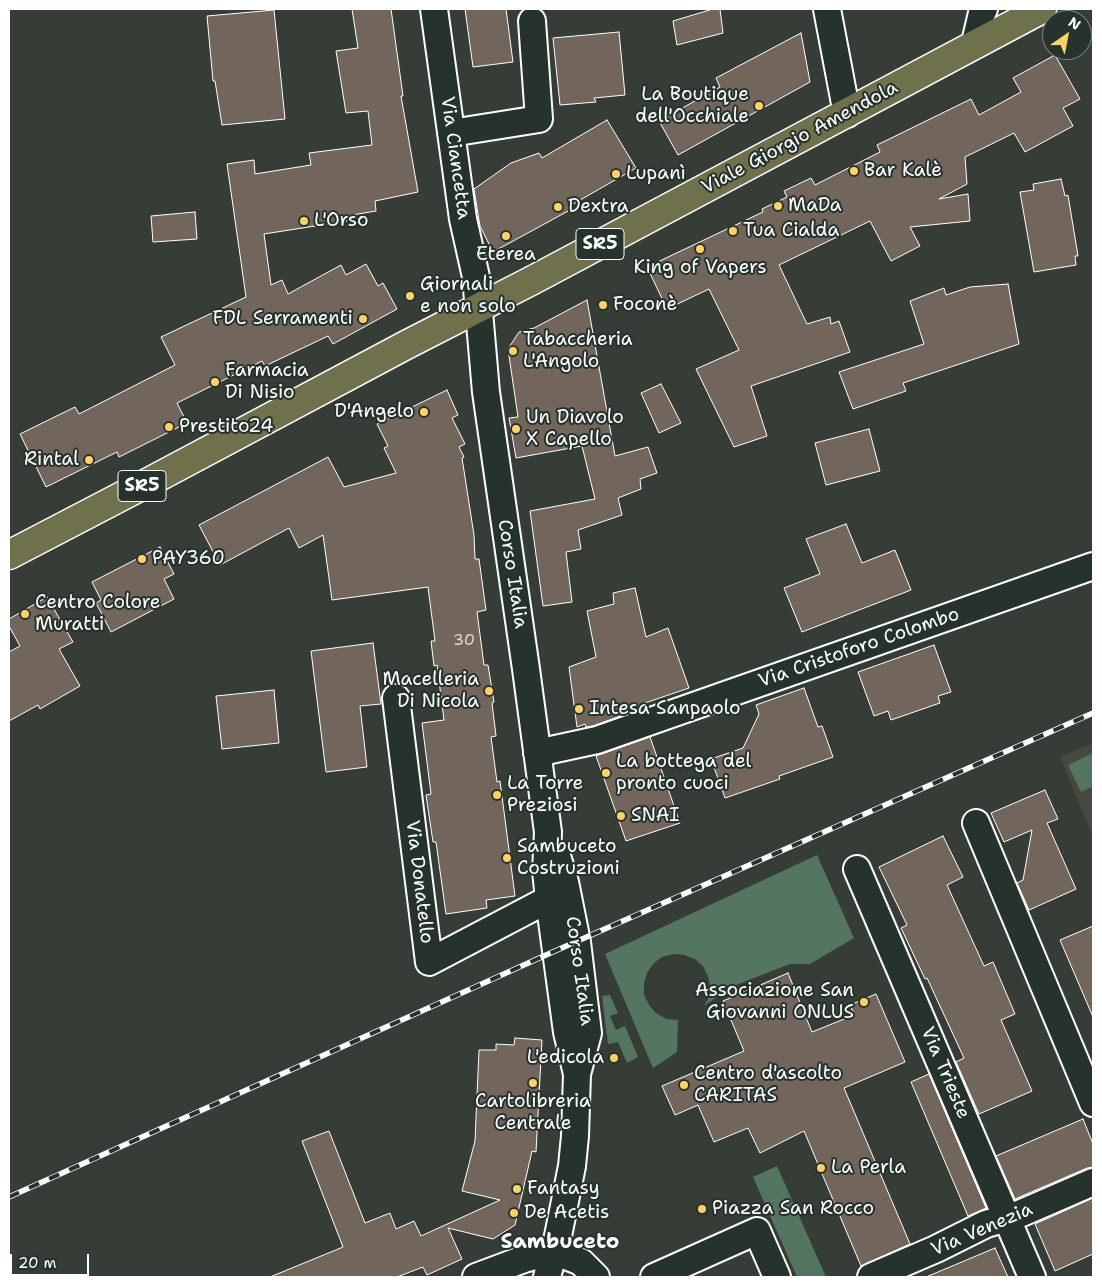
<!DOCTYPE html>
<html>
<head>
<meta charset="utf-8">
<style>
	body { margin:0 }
	#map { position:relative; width:1102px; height:1286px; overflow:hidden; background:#353d36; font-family:"Shantell Sans",sans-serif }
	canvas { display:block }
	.frame { position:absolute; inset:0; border:10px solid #fff; pointer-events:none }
	.north { position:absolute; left:1042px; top:10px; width:50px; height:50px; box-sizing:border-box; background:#26332d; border:1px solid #7d8581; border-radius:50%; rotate:33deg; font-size:14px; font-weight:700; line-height:20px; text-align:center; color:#fff }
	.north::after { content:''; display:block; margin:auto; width:18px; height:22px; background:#ffd166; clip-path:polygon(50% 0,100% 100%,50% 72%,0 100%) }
	.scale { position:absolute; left:10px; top:1254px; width:79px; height:22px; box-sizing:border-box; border:2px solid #fff; border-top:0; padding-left:6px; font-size:15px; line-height:18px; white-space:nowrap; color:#fff; -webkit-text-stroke:4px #26332d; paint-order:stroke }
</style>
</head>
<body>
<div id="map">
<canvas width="1102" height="1286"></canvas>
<div class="frame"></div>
<div class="north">N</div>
<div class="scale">20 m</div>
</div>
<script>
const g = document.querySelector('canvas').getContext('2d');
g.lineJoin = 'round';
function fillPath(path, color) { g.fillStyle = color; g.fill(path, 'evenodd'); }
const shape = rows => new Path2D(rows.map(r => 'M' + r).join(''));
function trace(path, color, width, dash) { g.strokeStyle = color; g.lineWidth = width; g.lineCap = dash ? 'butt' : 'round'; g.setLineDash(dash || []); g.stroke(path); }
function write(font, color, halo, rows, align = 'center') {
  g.font = font + ' "Shantell Sans",sans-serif'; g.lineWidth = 4; g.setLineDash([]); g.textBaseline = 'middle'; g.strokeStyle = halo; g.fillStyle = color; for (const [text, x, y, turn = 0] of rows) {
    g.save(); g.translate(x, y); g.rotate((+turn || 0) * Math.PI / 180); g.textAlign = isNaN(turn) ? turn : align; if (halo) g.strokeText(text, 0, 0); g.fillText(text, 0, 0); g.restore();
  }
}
const built = shape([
	[1093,743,1093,837,1060,757]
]);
const green = shape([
	[1093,753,1093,786,1081,792,1068,765],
	[817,855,854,938,810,964,790,964,731,987,704,1006,709,997,710,986,708,976,703,966,695,959,684,955,673,954,662,957,653,964,647,973,644,983,644,995,649,1005,656,1013,666,1019,678,1020,677,1052,653,1068,605,954],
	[610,995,618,1013,610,1016,616,1030,625,1026,638,1057,627,1063,618,1042,608,1044,602,996],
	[777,1166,826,1277,797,1277,753,1177]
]);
const building = shape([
	[352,9,391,9,403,96,401,96,418,192,375,201,376,211,346,216,347,221,264,234,271,285,282,280,288,294,341,265,346,275,366,264,378,286,383,283,397,309,333,344,328,336,265,366,262,361,177,403,187,423,119,457,117,452,46,487,20,434,75,407,79,414,175,365,161,337,246,297,227,164,254,160,255,174,311,165,309,153,372,145,368,111,346,113,336,51,358,48,352,9],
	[465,9,506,9,513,62,473,67,465,9],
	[713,9,720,9,723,33,677,45,673,21,713,9],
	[274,10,285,119,222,125,215,81,213,81,207,16,274,10],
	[619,32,625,95,594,98,596,102,560,105,553,38,619,32],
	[801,33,810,82,678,155,659,121,720,87,716,78,801,33],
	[1055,55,1080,99,1063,108,1073,126,1025,152,1014,133,965,157,967,184,939,199,968,194,970,221,910,227,920,246,891,261,870,221,779,265,807,324,830,317,831,324,839,321,850,352,751,386,767,436,734,447,696,369,739,350,709,289,667,309,647,267,763,212,762,209,787,197,784,191,811,178,815,185,880,152,877,145,971,99,979,115,1021,92,1013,78,1055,55],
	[607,120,636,168,568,207,570,210,493,252,480,226,474,189,511,163,539,153,542,158,607,120],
	[1061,179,1065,196,1068,195,1078,256,1075,256,1076,265,1034,272,1020,192,1034,190,1033,184,1061,179],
	[195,212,197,239,153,242,151,216,195,212],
	[1008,284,1019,344,903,383,906,391,853,409,839,372,924,344,910,301,944,288,946,295,970,287,1008,284],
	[587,300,615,456,648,447,657,473,640,479,641,489,618,498,622,515,578,530,581,549,566,552,572,602,543,606,530,511,595,499,582,446,516,458,509,418,518,417,508,349,519,332,534,328,587,300],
	[661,384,681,423,659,433,641,393,661,384],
	[447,390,458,415,452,418,465,444,459,447,464,457,462,458,474,535,475,559,479,559,486,610,477,612,484,665,488,665,494,702,492,703,496,736,491,737,497,782,500,781,515,896,486,900,487,908,446,914,436,842,433,842,426,795,431,794,422,723,444,720,437,665,434,666,431,641,435,641,428,587,332,600,323,535,299,548,289,528,220,565,199,525,328,457,344,487,396,473,384,448,388,446,377,424,447,390],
	[869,429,880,471,826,485,815,443,869,429],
	[846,524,862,563,895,550,911,590,802,632,784,588,820,574,806,539,846,524],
	[160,547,174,574,164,579,174,599,111,632,96,603,101,600,92,582,160,547],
	[635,588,646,637,668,628,689,688,639,705,640,709,593,726,586,727,585,724,577,727,569,667,596,657,587,611,614,604,613,593,635,588],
	[47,597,73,642,59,649,80,686,40,709,38,705,9,721,9,652,20,646,9,626,9,619,47,597],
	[373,643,381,704,360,706,367,767,326,772,311,651,373,643],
	[934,645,951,692,938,696,940,703,891,720,888,711,874,716,858,672,934,645],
	[804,688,818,727,822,726,833,757,779,776,780,779,725,798,711,759,743,748,759,714,756,705,804,688],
	[274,690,279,743,222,749,216,696,274,690],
	[650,737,680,823,626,841,596,756,650,737],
	[1045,790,1058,819,1047,823,1076,889,1029,910,1017,883,1023,880,1032,830,1004,842,991,813,1045,790],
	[943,836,963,877,947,885,984,966,993,962,1015,1014,1001,1020,1032,1091,979,1114,956,1062,964,1058,927,978,925,979,901,928,907,925,879,867,943,836],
	[1093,926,1093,1017,1060,940,1093,926],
	[788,973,812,1032,854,1015,850,1005,876,994,905,1062,844,1088,910,1244,861,1266,804,1131,760,1153,748,1128,714,1142,698,1105,675,1115,662,1086,744,1051,723,1001,788,973],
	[515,1038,542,1040,536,1152,532,1151,515,1225,493,1239,448,1228,462,1259,427,1275,423,1267,397,1277,270,1277,343,1247,302,1141,329,1131,365,1223,390,1213,396,1229,414,1221,421,1236,500,1200,462,1191,475,1141,479,1050,496,1050,496,1044,514,1045,515,1038],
	[929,1074,986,1208,968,1216,911,1082,929,1074],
	[1083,1119,1093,1144,1093,1167,1087,1168,1015,1199,996,1156,1083,1119],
	[1093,1198,1093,1254,1055,1271,1035,1224,1093,1198],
	[995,1248,1008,1277,926,1277,995,1248]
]);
const minor = shape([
	[434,9,463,219,476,277,486,392,526,669,548,832,546,871,549,899,567,1032,577,1074],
	[827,9,847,114],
	[975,43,982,13,984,9],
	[451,133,539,119,532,21],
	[396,698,429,962,549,899],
	[537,753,597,740,1093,566],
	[976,823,1093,1103],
	[857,869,1032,1277],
	[554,1251,581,1262,596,1277],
	[476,1277,524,1259,554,1251],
	[547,1277,558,1236,572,1166,575,1136,577,1074,588,1033,577,942,565,882,557,856],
	[654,1277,757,1231,777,1277],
	[871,1277,936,1249,986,1224,1017,1215,1093,1182]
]);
const major = shape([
	[9,555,149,482,408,344,531,281,1042,9]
]);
const rail = shape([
	[9,1197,546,955,1093,713]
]);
const markers = [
	[759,106,5,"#ffd166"],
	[854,171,5,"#ffd166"],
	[616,174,5,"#ffd166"],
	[778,206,5,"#ffd166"],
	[558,207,5,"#ffd166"],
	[304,221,5,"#ffd166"],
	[733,231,5,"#ffd166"],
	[506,236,5,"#ffd166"],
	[700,249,5,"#ffd166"],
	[410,296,5,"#ffd166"],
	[603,305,5,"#ffd166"],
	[363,319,5,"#ffd166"],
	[513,351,5,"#ffd166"],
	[215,382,5,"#ffd166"],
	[424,412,5,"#ffd166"],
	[169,427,5,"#ffd166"],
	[516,429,5,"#ffd166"],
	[89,460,5,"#ffd166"],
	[142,559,5,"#ffd166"],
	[25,614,5,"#ffd166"],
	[489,691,5,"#ffd166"],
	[579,709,5,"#ffd166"],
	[606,773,5,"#ffd166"],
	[497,795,5,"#ffd166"],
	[621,816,5,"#ffd166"],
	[507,858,5,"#ffd166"],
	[864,1002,5,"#ffd166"],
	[614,1058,5,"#ffd166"],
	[533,1083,5,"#ffd166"],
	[684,1085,5,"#ffd166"],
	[821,1168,5,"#ffd166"],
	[517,1189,5,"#ffd166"],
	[702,1209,5,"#ffd166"],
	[514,1213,5,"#ffd166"]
];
const numberNames = [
	["30",464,641]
];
const shields = [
	[600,244,48],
	[142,486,48]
];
const shieldNames = [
	["SR5",600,244],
	["SR5",142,486]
];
const poiNames = [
	["La Boutique",749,95,"right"],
	["dell'Occhiale",749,117,"right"],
	["Bar Kalè",864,171],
	["Lupanì",626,174],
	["MaDa",788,206],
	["Dextra",568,207],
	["L'Orso",314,221],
	["Tua Cialda",743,231],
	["Eterea",506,255,"center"],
	["King of Vapers",700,268,"center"],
	["Giornali",420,285],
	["e non solo",420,307],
	["Foconè",613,305],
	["FDL Serramenti",353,319,"right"],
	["Tabaccheria",523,340],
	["L'Angolo",523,362],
	["Farmacia",225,371],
	["Di Nisio",225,393],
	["D'Angelo",414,412,"right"],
	["Un Diavolo",526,418],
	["X Capello",526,440],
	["Prestito24",179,427],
	["Rintal",79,460,"right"],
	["PAY360",152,559],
	["Centro Colore",35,603],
	["Muratti",35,625],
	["Macelleria",479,680,"right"],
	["Di Nicola",479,702,"right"],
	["Intesa Sanpaolo",589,709],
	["La bottega del",616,762],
	["pronto cuoci",616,784],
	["La Torre",507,784],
	["Preziosi",507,806],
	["SNAI",631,816],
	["Sambuceto",517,847],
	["Costruzioni",517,869],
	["Associazione San",854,991,"right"],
	["Giovanni ONLUS",854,1013,"right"],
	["L'edicola",604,1058,"right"],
	["Centro d'ascolto",694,1074],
	["CARITAS",694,1096],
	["Cartolibreria",533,1102,"center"],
	["Centrale",533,1124,"center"],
	["La Perla",831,1168],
	["Fantasy",527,1189],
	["Piazza San Rocco",712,1209],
	["De Acetis",524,1213]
];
const streetNames = [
	["Viale Giorgio Amendola",800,138,-28],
	["Via Ciancetta",455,158,82],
	["Corso Italia",512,574,81],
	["Via Cristoforo Colombo",859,648,-19],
	["Via Donatello",419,882,83],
	["Corso Italia",579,971,82],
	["Via Trieste",945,1073,67],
	["Via Venezia",982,1230,-23]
];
const quarterNames = [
	["Sambuceto",560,1243]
];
fillPath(built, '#474941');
fillPath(green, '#54755f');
fillPath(building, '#72665c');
trace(building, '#fff', 1);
trace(minor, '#fff', 30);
trace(major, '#fff', 31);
trace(minor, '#26332d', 26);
trace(major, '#6e714b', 28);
trace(rail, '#fff', 5.5);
trace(rail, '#26332d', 4, [11]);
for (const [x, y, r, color] of markers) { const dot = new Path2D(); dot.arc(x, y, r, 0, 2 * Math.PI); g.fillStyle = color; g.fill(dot); trace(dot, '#26332d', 2); }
write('16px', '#dcd9d6', null, numberNames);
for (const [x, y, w] of shields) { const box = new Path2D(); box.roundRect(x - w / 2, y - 15.5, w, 31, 4); g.fillStyle = '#26332d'; g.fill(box); trace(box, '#fff', 1); }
write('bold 18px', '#fff', null, shieldNames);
write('19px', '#fff', '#26332d', poiNames, 'left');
write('19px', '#fff', '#26332d', streetNames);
write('bold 21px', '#fff', '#26332d', quarterNames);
</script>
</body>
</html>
